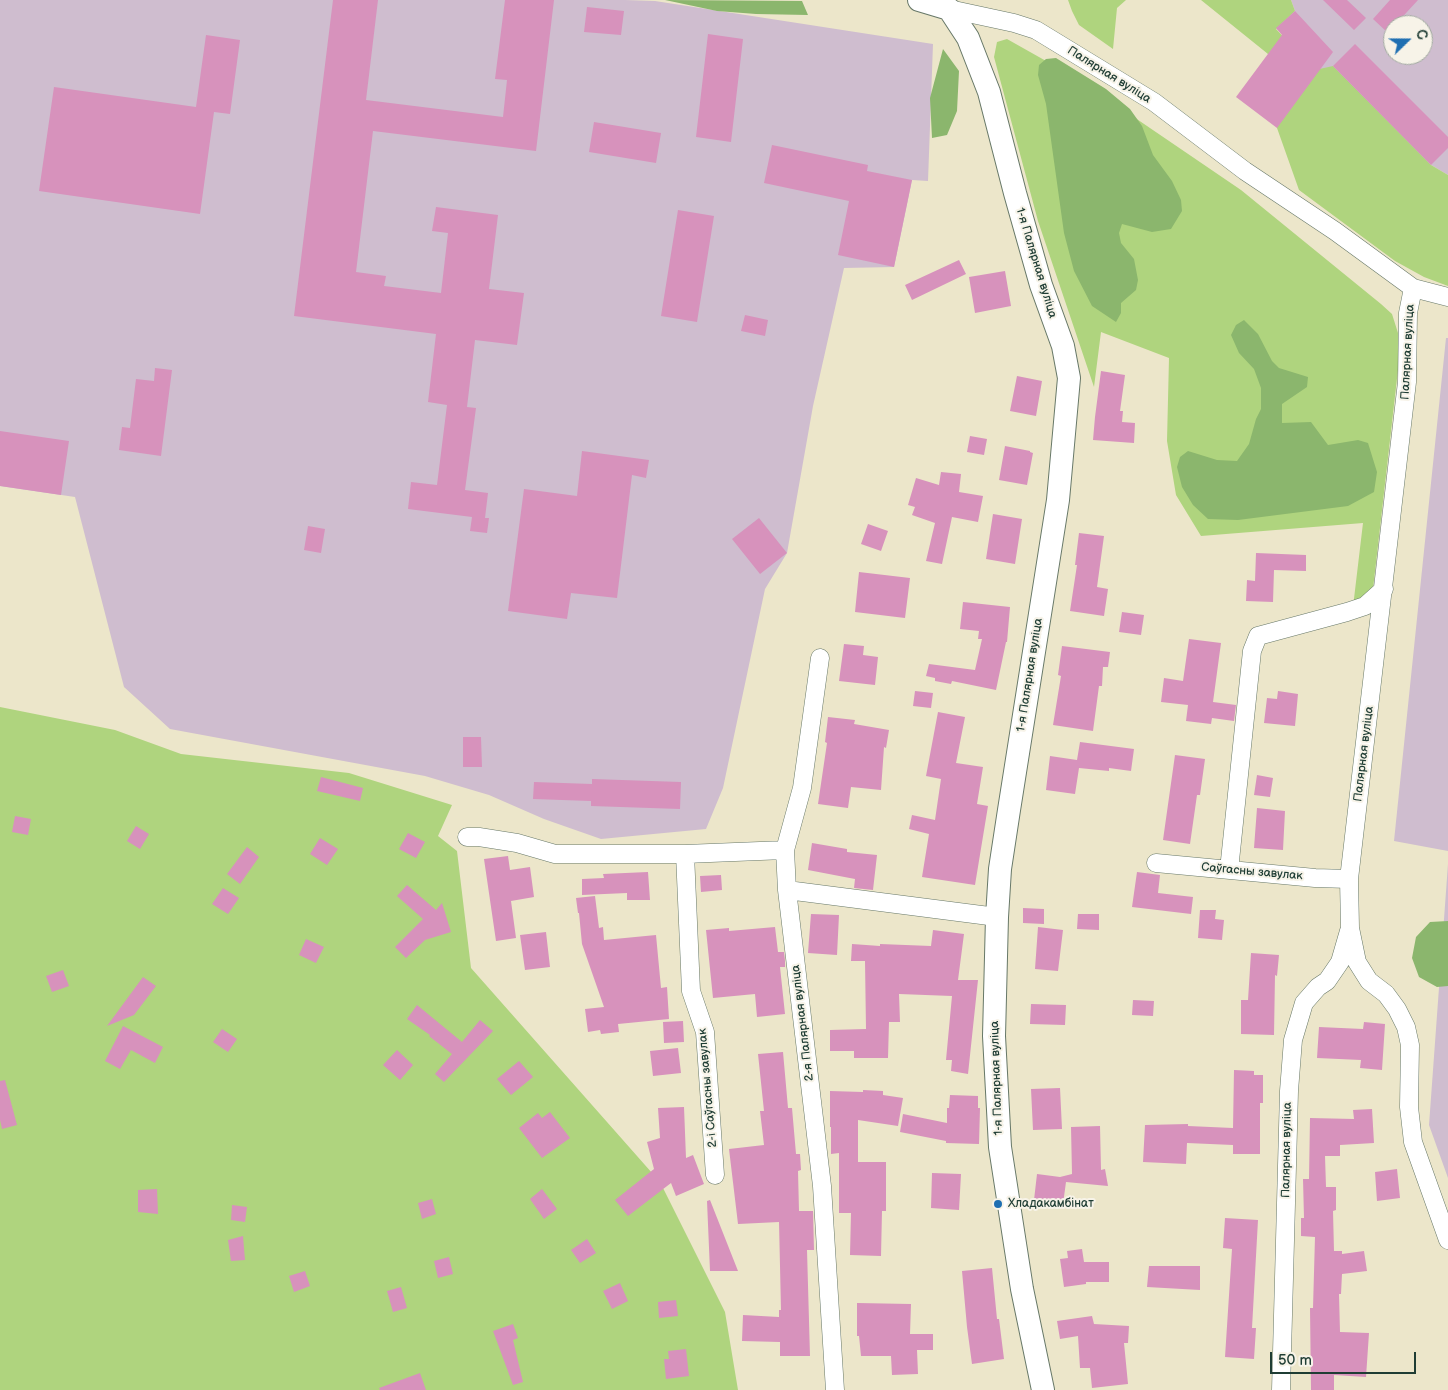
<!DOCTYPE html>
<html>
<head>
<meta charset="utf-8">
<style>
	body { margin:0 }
	#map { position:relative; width:1448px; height:1390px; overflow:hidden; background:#ece6ca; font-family:"Balsamiq Sans",sans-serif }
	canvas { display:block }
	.north { position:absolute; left:1383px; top:15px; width:50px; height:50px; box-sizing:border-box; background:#f7f3e8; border:1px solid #a1aaa0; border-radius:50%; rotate:68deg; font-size:14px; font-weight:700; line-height:20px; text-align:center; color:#1f3d34 }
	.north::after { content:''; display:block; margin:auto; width:18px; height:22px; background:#1f6fb2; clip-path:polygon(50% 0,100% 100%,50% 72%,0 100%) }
	.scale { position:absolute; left:1270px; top:1352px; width:146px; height:22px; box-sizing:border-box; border:2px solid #1f3d34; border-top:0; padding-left:6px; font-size:15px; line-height:18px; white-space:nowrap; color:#1f3d34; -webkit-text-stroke:4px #f7f3e8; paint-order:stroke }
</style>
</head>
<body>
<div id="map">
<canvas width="1448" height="1390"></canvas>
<div class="north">С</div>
<div class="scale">50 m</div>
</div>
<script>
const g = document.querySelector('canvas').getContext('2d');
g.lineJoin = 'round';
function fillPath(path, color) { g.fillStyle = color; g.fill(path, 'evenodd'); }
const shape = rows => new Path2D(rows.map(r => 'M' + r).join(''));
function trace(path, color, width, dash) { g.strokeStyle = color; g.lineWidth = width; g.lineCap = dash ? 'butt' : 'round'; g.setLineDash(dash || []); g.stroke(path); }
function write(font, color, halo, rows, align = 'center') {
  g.font = font + ' "Balsamiq Sans",sans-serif'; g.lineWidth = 4; g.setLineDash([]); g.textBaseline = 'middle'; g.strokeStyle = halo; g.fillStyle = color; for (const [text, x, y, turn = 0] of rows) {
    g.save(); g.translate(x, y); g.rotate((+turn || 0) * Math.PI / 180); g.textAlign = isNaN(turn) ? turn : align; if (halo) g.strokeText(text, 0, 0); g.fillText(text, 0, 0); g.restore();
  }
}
const industrial = shape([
	[0,0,625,0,655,1,933,44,928,181,912,180,894,267,844,268,813,406,787,553,765,589,723,788,706,829,601,839,544,819,489,795,425,776,170,729,124,687,75,497,0,486],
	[1291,0,1448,0,1448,175,1431,165,1315,70,1276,28,1295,11],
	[1393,25,1423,25,1423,55,1393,55],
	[1446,338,1448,338,1448,851,1394,841],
	[1448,864,1448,1178,1429,1125]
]);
const green = shape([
	[1068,0,1126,0,1117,8,1113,49,1079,25,1072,11],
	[1201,0,1291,0,1295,11,1276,29,1315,70,1333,66,1431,165,1448,175,1448,286,1424,277,1395,261,1299,190,1277,128,1268,54],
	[1007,39,1078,79,1241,190,1381,304,1392,314,1398,333,1399,361,1373,589,1353,607,1363,523,1201,536,1176,495,1167,441,1169,358,1101,332,1094,387,1038,221,994,57,997,42],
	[0,707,115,730,181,754,349,773,452,805,438,836,457,851,471,968,660,1182,725,1312,738,1390,0,1390]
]);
const forest = shape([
	[665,0,802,1,808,15,756,14,717,11],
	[943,49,959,71,957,111,947,135,932,138,930,98],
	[1056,58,1106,89,1130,109,1142,126,1153,155,1172,181,1181,200,1182,211,1171,229,1152,232,1122,224,1119,233,1121,243,1134,259,1138,280,1136,290,1121,303,1121,313,1116,322,1092,306,1074,271,1064,233,1046,104,1038,75,1039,65,1046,59],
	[1244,320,1258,334,1272,361,1279,368,1308,377,1307,387,1282,404,1282,423,1311,422,1328,445,1358,440,1368,443,1377,472,1374,492,1348,506,1238,520,1208,519,1193,505,1182,487,1177,467,1180,457,1188,451,1217,460,1237,461,1249,444,1256,419,1261,409,1261,388,1254,369,1239,353,1231,335,1236,325],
	[1448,921,1448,986,1437,987,1419,977,1412,958,1416,937,1430,922]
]);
const building = shape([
	[333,0,378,0,366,100,503,117,507,80,495,79,505,0,554,0,536,151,373,131,356,272,386,276,384,286,441,293,448,233,432,231,436,207,498,215,489,289,524,293,517,345,475,340,467,407,476,408,465,490,488,493,485,518,489,518,487,533,470,531,472,517,408,509,411,482,437,485,447,405,428,402,436,334,294,316],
	[1323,0,1347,0,1366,18,1354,30],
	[1390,0,1418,0,1395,25,1393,25,1393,27,1388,33,1373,19],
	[587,7,624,11,621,35,584,32],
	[1295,11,1333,52,1277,128,1236,97,1282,35,1276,28],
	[708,34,743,39,731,142,696,137],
	[206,35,240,40,230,114,214,112,200,214,39,191,54,87,196,107],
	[1355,44,1448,137,1448,148,1431,165,1333,66],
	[594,122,661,133,656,163,589,152],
	[772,145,868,165,867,171,912,180,894,267,838,255,849,201,764,183],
	[678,210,714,216,697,322,661,316],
	[959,260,966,274,912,300,905,285],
	[1005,271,1011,306,975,313,969,277],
	[745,315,768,320,765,336,741,331],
	[155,368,172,370,161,456,119,450,122,427,130,428,136,379,154,381],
	[1101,371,1125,375,1120,411,1123,411,1122,422,1135,423,1134,443,1093,440,1095,417],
	[1017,376,1042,381,1036,416,1010,411],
	[0,431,69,441,61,495,0,486],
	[970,436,987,439,984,455,967,452],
	[1005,446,1030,451,1030,452,1033,453,1027,485,999,480],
	[582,451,649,460,646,478,632,475,617,598,571,593,567,619,508,611,524,489,577,496],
	[941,472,961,474,959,492,983,496,978,522,952,517,942,564,926,561,935,523,912,515,915,507,908,505,916,478,939,485],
	[993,514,1022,519,1015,564,986,559],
	[759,518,787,553,760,574,732,539],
	[868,524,888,531,881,551,861,544],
	[308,526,325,529,321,553,304,550],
	[1079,533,1104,536,1097,587,1108,589,1104,616,1070,611,1077,565,1075,565],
	[1256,553,1306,555,1306,571,1274,570,1273,602,1246,601,1247,580,1255,581],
	[859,572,910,578,905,618,855,612],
	[963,602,1010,607,1007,642,1006,642,996,690,952,681,951,684,935,681,935,678,926,676,929,664,975,670,982,639,978,639,979,631,960,629],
	[1122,612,1144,615,1141,635,1119,632],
	[1189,639,1221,643,1213,702,1236,705,1234,721,1212,718,1211,724,1186,721,1188,705,1161,702,1164,678,1183,681],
	[844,644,864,646,863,655,878,657,875,685,839,681],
	[1062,646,1110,652,1108,667,1103,667,1102,686,1099,686,1093,731,1053,725,1061,676,1058,675],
	[915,691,933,693,931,708,913,706],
	[1278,691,1298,694,1295,726,1264,723,1267,698,1277,699],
	[938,712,965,717,956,763,983,767,977,804,988,806,975,885,922,877,929,834,909,829,912,815,935,820,941,779,926,776],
	[828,717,855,720,854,724,889,730,886,748,884,747,881,790,851,787,848,808,818,804,827,743,825,742],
	[463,737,481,737,482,767,463,767],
	[1080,742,1134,749,1131,771,1109,768,1109,771,1079,768,1075,794,1046,790,1050,756,1077,760],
	[1175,755,1205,759,1200,795,1197,795,1190,844,1163,840],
	[1257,775,1273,778,1270,797,1254,795],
	[321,777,363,788,360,801,317,791],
	[592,779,681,782,680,809,591,806,591,801,533,799,534,782,592,784],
	[1257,808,1285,811,1283,850,1254,848],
	[15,816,31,819,28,835,12,832],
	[136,826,149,834,140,849,127,841],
	[408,833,425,842,416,858,399,849],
	[320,838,338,849,327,865,310,854],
	[812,843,847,849,847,852,877,855,873,890,854,888,855,879,808,870],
	[247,847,259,857,240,884,227,874],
	[508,856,510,870,530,867,534,897,511,901,516,938,496,941,484,859],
	[648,872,650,900,627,900,627,893,582,895,582,879,604,878,603,874],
	[1137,872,1160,875,1158,893,1193,897,1191,914,1132,907],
	[721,875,722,890,701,892,700,876],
	[407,885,436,910,442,903,451,932,425,940,406,958,395,947,423,919,397,896],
	[223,888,239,898,228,914,212,904],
	[595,896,599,928,603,927,604,940,656,935,661,988,667,987,669,1019,618,1024,619,1032,601,1034,600,1030,588,1032,585,1009,604,1007,582,944,579,913,578,913,576,898],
	[1023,908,1044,909,1044,924,1023,923],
	[1200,910,1216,910,1215,919,1224,920,1222,940,1198,938],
	[811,914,839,915,837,955,808,953],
	[1078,914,1099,914,1099,930,1077,929],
	[775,927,778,952,784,952,785,961,785,967,780,967,785,1014,757,1017,755,994,713,998,706,930,729,928,729,931],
	[1038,927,1063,930,1058,971,1035,969],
	[933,930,964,934,958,980,978,980,968,1074,951,1071,952,1060,946,1060,952,996,899,994,900,1022,889,1022,888,1058,854,1058,854,1051,830,1051,830,1030,866,1029,865,961,851,961,852,944,880,946,880,944,931,946],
	[546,932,550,967,525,970,520,935],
	[306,939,324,947,316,963,299,955],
	[1251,953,1279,955,1277,976,1275,975,1274,1035,1241,1034,1241,1000,1248,1000],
	[63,970,69,986,52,992,46,976],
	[143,977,156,986,134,1015,107,1026],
	[1133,1000,1154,1001,1153,1016,1132,1015],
	[1031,1004,1066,1005,1065,1025,1030,1024],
	[417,1005,462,1042,480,1020,493,1031,444,1082,435,1074,452,1054,429,1036,430,1035,407,1019],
	[683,1021,684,1042,664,1043,663,1022],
	[1364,1022,1385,1024,1382,1070,1360,1068,1361,1060,1317,1058,1319,1027,1363,1029],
	[123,1026,163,1047,155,1063,131,1050,120,1069,105,1061],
	[222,1029,237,1039,228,1052,213,1042],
	[678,1048,681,1073,653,1076,650,1051],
	[397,1050,413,1065,400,1080,383,1065],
	[783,1052,788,1108,792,1108,796,1154,800,1154,801,1170,798,1171,799,1211,813,1211,814,1250,807,1250,810,1356,780,1356,780,1342,742,1341,743,1315,779,1317,779,1310,781,1310,779,1222,738,1224,729,1149,764,1145,760,1111,764,1111,758,1054],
	[519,1061,533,1077,511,1095,497,1079],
	[1234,1070,1254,1071,1254,1075,1263,1075,1263,1103,1260,1103,1260,1154,1233,1154,1233,1145,1187,1143,1186,1164,1143,1162,1145,1125,1188,1124,1188,1126,1233,1128],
	[5,1080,17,1125,2,1129,0,1120,0,1081],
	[1060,1088,1062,1129,1033,1130,1031,1089],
	[863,1090,883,1091,883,1095,903,1098,898,1126,858,1120,858,1162,886,1162,886,1211,882,1211,881,1256,850,1255,851,1213,839,1213,839,1153,831,1154,831,1127,830,1127,830,1091,863,1092],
	[950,1095,978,1096,978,1108,980,1108,979,1144,946,1143,946,1141,900,1132,903,1114,947,1123,947,1108,949,1108],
	[684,1107,686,1158,693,1155,704,1184,676,1196,671,1183,628,1216,615,1200,654,1169,647,1142,660,1138,658,1108],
	[1372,1109,1374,1143,1340,1145,1340,1156,1325,1156,1326,1187,1336,1187,1336,1210,1333,1211,1334,1251,1342,1251,1342,1254,1364,1251,1367,1271,1342,1274,1341,1294,1339,1294,1340,1332,1369,1333,1366,1377,1334,1375,1334,1390,1311,1390,1310,1308,1313,1308,1315,1237,1301,1236,1301,1218,1304,1218,1303,1179,1309,1179,1310,1118,1354,1119,1353,1110],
	[550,1112,570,1138,542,1158,519,1128,538,1113,542,1118],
	[1100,1126,1101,1170,1105,1169,1108,1186,1066,1182,1063,1204,1034,1200,1037,1174,1060,1177,1072,1174,1071,1127],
	[1397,1169,1400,1198,1377,1201,1375,1172],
	[932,1173,961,1174,959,1210,931,1208],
	[157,1189,158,1214,138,1212,138,1190],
	[542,1189,557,1209,544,1219,530,1199],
	[432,1199,436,1214,422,1219,418,1203],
	[710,1200,738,1271,710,1271,707,1201],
	[232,1205,247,1207,245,1222,231,1220],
	[1225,1218,1258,1220,1252,1328,1256,1328,1254,1359,1225,1357,1232,1249,1223,1248],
	[243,1236,245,1260,231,1261,228,1240],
	[587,1239,596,1253,580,1263,571,1250],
	[1082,1249,1084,1262,1109,1262,1109,1282,1086,1282,1086,1284,1064,1287,1060,1259,1068,1258,1067,1251],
	[449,1257,453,1274,438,1278,434,1261],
	[1149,1266,1200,1266,1200,1290,1147,1287],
	[992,1268,997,1319,999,1319,1004,1359,972,1364,967,1327,962,1271],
	[305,1271,310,1286,294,1292,289,1276],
	[620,1283,628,1301,612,1309,603,1291],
	[401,1287,407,1308,393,1312,387,1291],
	[676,1300,678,1316,659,1318,658,1302],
	[857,1303,911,1304,910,1334,933,1334,933,1350,917,1350,918,1374,892,1375,891,1356,861,1356,859,1336,857,1336],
	[1092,1316,1094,1324,1129,1326,1128,1343,1124,1343,1128,1384,1092,1388,1090,1368,1080,1368,1078,1336,1060,1339,1057,1321],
	[513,1324,518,1338,513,1340,523,1382,513,1385,493,1331],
	[686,1349,689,1376,666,1379,664,1359,669,1359,668,1351],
	[420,1373,426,1390,380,1390,379,1388]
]);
const minor = shape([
	[949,9,1014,23,1036,30,1154,102,1245,171,1335,231,1413,288,1448,297],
	[1413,288,1408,313,1407,382,1349,879,1350,928,1357,962,1369,981,1386,994,1397,1009,1406,1027,1410,1045,1409,1107,1413,1142,1448,1240],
	[820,658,802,788,785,850,787,890,822,1186,835,1390],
	[467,837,479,837,517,843,555,854,685,854,785,850],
	[685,854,691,991,705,1032,715,1175],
	[1156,863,1315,878,1349,879],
	[1229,870,1252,651,1258,636,1347,612,1365,606,1384,589],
	[787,890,997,917],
	[1281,1390,1289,1091,1293,1040,1304,1003,1318,987,1327,981,1340,962,1349,931]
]);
const tertiary = shape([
	[919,0,949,9,968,38,989,92,1015,193,1041,285,1063,346,1069,378,1058,500,1009,810,1000,869,997,917,994,1036,1000,1147,1022,1289,1043,1390]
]);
const markers = [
	[998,1204,5,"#1f6fb2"]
];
const streetNames = [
	["Палярная вуліца",1109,75,32],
	["1-я Палярная вуліца",1036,263,73],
	["Палярная вуліца",1408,352,-87],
	["1-я Палярная вуліца",1030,675,-81],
	["Палярная вуліца",1364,754,-83],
	["Саўгасны завулак",1252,872,5],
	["2-я Палярная вуліца",803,1023,-97],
	["1-я Палярная вуліца",997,1078,-92],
	["2-і Саўгасны завулак",708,1088,-95],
	["Палярная вуліца",1287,1150,-89]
];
const poiNames = [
	["Хладакамбінат",1008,1204]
];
fillPath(industrial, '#cfbdcf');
fillPath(green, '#afd47e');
fillPath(forest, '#8bb66d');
fillPath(building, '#d792bc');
trace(minor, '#677868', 19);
trace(tertiary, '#677868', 24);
trace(minor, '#fff', 18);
trace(tertiary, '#fff', 22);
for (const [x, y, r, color] of markers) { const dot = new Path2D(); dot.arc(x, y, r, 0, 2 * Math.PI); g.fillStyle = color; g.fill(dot); trace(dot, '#f7f3e8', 2); }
write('12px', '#1f3d34', '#f7f3e8', streetNames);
write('12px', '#1f3d34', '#f7f3e8', poiNames, 'left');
</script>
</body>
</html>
